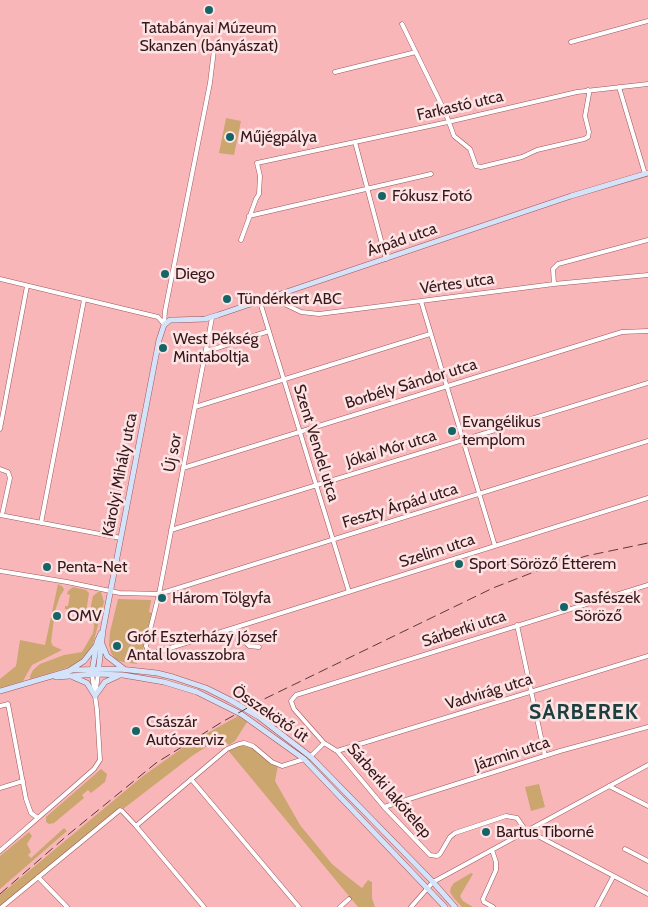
<!DOCTYPE html>
<html>
<head>
<meta charset="utf-8">
<style>
	body { margin:0 }
	canvas { display:block; background:#f8b6b9 }
</style>
</head>
<body>
<canvas width="648" height="907"></canvas>
<script>
const g = document.querySelector('canvas').getContext('2d');
g.lineJoin = 'round';
function fillPath(path, color) { g.fillStyle = color; g.fill(path, 'evenodd'); }
const shape = rows => new Path2D(rows.map(r => 'M' + r).join(''));
function trace(path, color, width, dash) { g.strokeStyle = color; g.lineWidth = width; g.lineCap = dash ? 'butt' : 'round'; g.setLineDash(dash || []); g.stroke(path); }
function write(font, color, halo, rows, align = 'center') {
  g.font = font + ' Cabin,sans-serif'; g.lineWidth = 5; g.setLineDash([]); g.textBaseline = 'middle'; g.strokeStyle = halo; g.fillStyle = color; for (const [text, x, y, turn = 0] of rows) {
    g.save(); g.translate(x, y); g.rotate((+turn || 0) * Math.PI / 180); g.textAlign = isNaN(turn) ? turn : align; if (halo) g.strokeText(text, 0, 0); g.fillText(text, 0, 0); g.restore();
  }
}
const green = shape([
	[226,118,241,121,234,155,219,153],
	[58,584,63,587,64,590,60,596,55,611,51,642,53,646,62,650,32,665,23,681,0,688,0,679,16,666,20,640,45,645],
	[73,587,86,590,89,593,86,613,81,623,79,620,81,619,83,613,65,609,65,606,68,606,70,595,67,594,68,591],
	[98,592,101,592,104,602,92,648,84,658,80,660,80,662,76,665,30,679,30,676,33,670,40,664,64,655,82,652,93,633,94,626,91,605,93,596],
	[118,599,151,600,151,601,149,612,152,613,142,653,140,653,137,664,123,662,116,660,111,653,109,645,110,632],
	[238,716,247,722,235,741,229,745,220,738,192,756,123,809,121,807,0,907,0,895,143,776,188,744],
	[244,743,249,744,278,765,275,781,300,825,332,864,349,878,362,888,368,880,372,882,372,898,375,907,358,907,227,749],
	[101,769,107,774,105,782,91,793,88,790,82,795,84,798,54,823,49,824,46,822,46,817],
	[539,784,545,807,531,811,525,787],
	[64,828,67,831,0,889,0,856,29,832,32,836,27,844,31,852,28,855,31,858],
	[471,873,473,874,460,896,463,901,473,907,462,907,453,897,450,892,451,887,454,883]
]);
const street = shape([
	[402,24,446,114,454,136,470,149,476,166,481,167,522,157,537,150,584,139,588,137,589,132,585,116,589,94,588,90],
	[571,42,648,21],
	[335,72,416,52],
	[619,87,645,174],
	[355,142,386,259],
	[249,216,431,174],
	[241,240,256,199,259,194,260,176,257,163,448,122,577,92,648,84],
	[0,279,158,317,163,323],
	[554,284,553,269,558,264,648,240],
	[272,298,301,312,319,314,554,284,648,275],
	[421,301,495,546],
	[260,302,349,592],
	[212,318,159,594,146,646,149,653,154,653,648,498],
	[164,325,165,311,210,83,214,50],
	[206,350,214,349,269,331],
	[195,407,430,334],
	[0,429,27,286],
	[183,468,622,332,648,331],
	[0,469,8,472,10,478,2,515],
	[0,515,121,538],
	[41,523,84,300],
	[171,530,648,383],
	[0,571,67,582,120,593,159,594,648,441],
	[517,625,545,756],
	[233,629,249,646,259,647],
	[96,689,98,674],
	[0,706,8,704,26,799,31,813,38,818],
	[337,751,648,656],
	[310,757,324,743],
	[191,779,299,907],
	[609,786,648,806],
	[0,788,23,781],
	[384,807,560,751,648,727],
	[136,826,227,749,239,744,244,743,253,746,272,762,282,766,304,759],
	[532,828,536,835,648,894],
	[526,831,517,818,506,816,455,833,450,837,440,854,437,856,430,855,384,807,337,751,324,743,294,709,291,701,296,695,648,585],
	[625,849,648,861],
	[492,850,496,862,496,870,483,899,484,902,493,907],
	[0,851,69,791,94,769,100,760,97,710,92,674],
	[38,877,67,907],
	[2,907,120,810,122,811,136,826,204,907],
	[340,907,349,899],
	[411,907,433,882,648,765],
	[597,907,613,877]
]);
const secondary = shape([
	[102,644,107,656,124,669],
	[70,670,84,661,95,647],
	[92,671,97,642,101,633],
	[98,674,103,630,159,340,164,325,170,320,175,320,205,319,218,315,571,196,648,173],
	[56,677,98,674,123,675,164,682,197,692,241,714,304,759,445,907],
	[73,677,87,683,95,696],
	[0,691,72,670,120,669,157,673,173,677,206,688,230,700,259,717,311,757,433,882,455,907],
	[95,696,105,682,118,676]
]);
const rail = shape([
	[0,894,69,834,156,763,222,722,260,701,493,588,534,572,586,556,648,543]
]);
const markers = [
	[209,10,5,"#166566"],
	[230,137,5,"#166566"],
	[382,196,5,"#166566"],
	[165,274,5,"#166566"],
	[227,299,5,"#166566"],
	[163,348,5,"#166566"],
	[452,431,5,"#166566"],
	[459,564,5,"#166566"],
	[47,567,5,"#166566"],
	[162,598,5,"#166566"],
	[564,607,5,"#166566"],
	[57,616,5,"#166566"],
	[117,646,5,"#166566"],
	[136,731,5,"#166566"],
	[486,832,5,"#166566"]
];
const poiNames = [
	["Tatabányai Múzeum",209,28,"center"],
	["Skanzen (bányászat)",209,46,"center"],
	["Műjégpálya",240,137],
	["Fókusz Fotó",392,196],
	["Diego",175,274],
	["Tündérkert ABC",237,299],
	["West Pékség",173,339],
	["Mintaboltja",173,357],
	["Evangélikus",462,422],
	["templom",462,440],
	["Sport Söröző Étterem",469,564],
	["Penta-Net",57,567],
	["Három Tölgyfa",172,598],
	["Sasfészek",574,598],
	["Söröző",574,616],
	["OMV",67,616],
	["Gróf Eszterházy József",127,637],
	["Antal lovasszobra",127,655],
	["Császár",146,722],
	["Autószerviz",146,740],
	["Bartus Tiborné",496,832]
];
const streetNames = [
	["Farkastó utca",460,106,-13],
	["Árpád utca",402,240,-19],
	["Vértes utca",457,284,-8],
	["Borbély Sándor utca",411,384,-17],
	["Szent Vendel utca",316,443,73],
	["Jókai Mór utca",391,449,-17],
	["Új sor",173,453,-79],
	["Károlyi Mihály utca",120,475,-79],
	["Feszty Árpád utca",400,506,-17],
	["Szelim utca",437,551,-18],
	["Sárberki utca",464,629,-18],
	["Vadvirág utca",489,692,-17],
	["Összekötő út",270,714,34],
	["Jázmin utca",512,754,-18],
	["Sárberki lakótelep",389,791,49]
];
const districtNames = [
	["SÁRBEREK",584,713]
];
fillPath(green, '#cca66f');
trace(street, '#9e555a', 5);
trace(secondary, '#9e555a', 6);
trace(street, '#fff', 4);
trace(secondary, '#d3e3f9', 5);
trace(rail, '#5d383a', 1, [10, 5]);
for (const [x, y, r, color] of markers) { const dot = new Path2D(); dot.arc(x, y, r, 0, 2 * Math.PI); g.fillStyle = color; g.fill(dot); trace(dot, '#fee3e4', 2); }
write('16px', '#36181a', '#fee3e4', poiNames, 'left');
write('16px', '#36181a', '#fee3e4', streetNames);
g.letterSpacing = '1px';
write('bold 21px', '#1b3e3e', '#fee3e4', districtNames);
g.letterSpacing = '0px';
</script>
</body>
</html>
